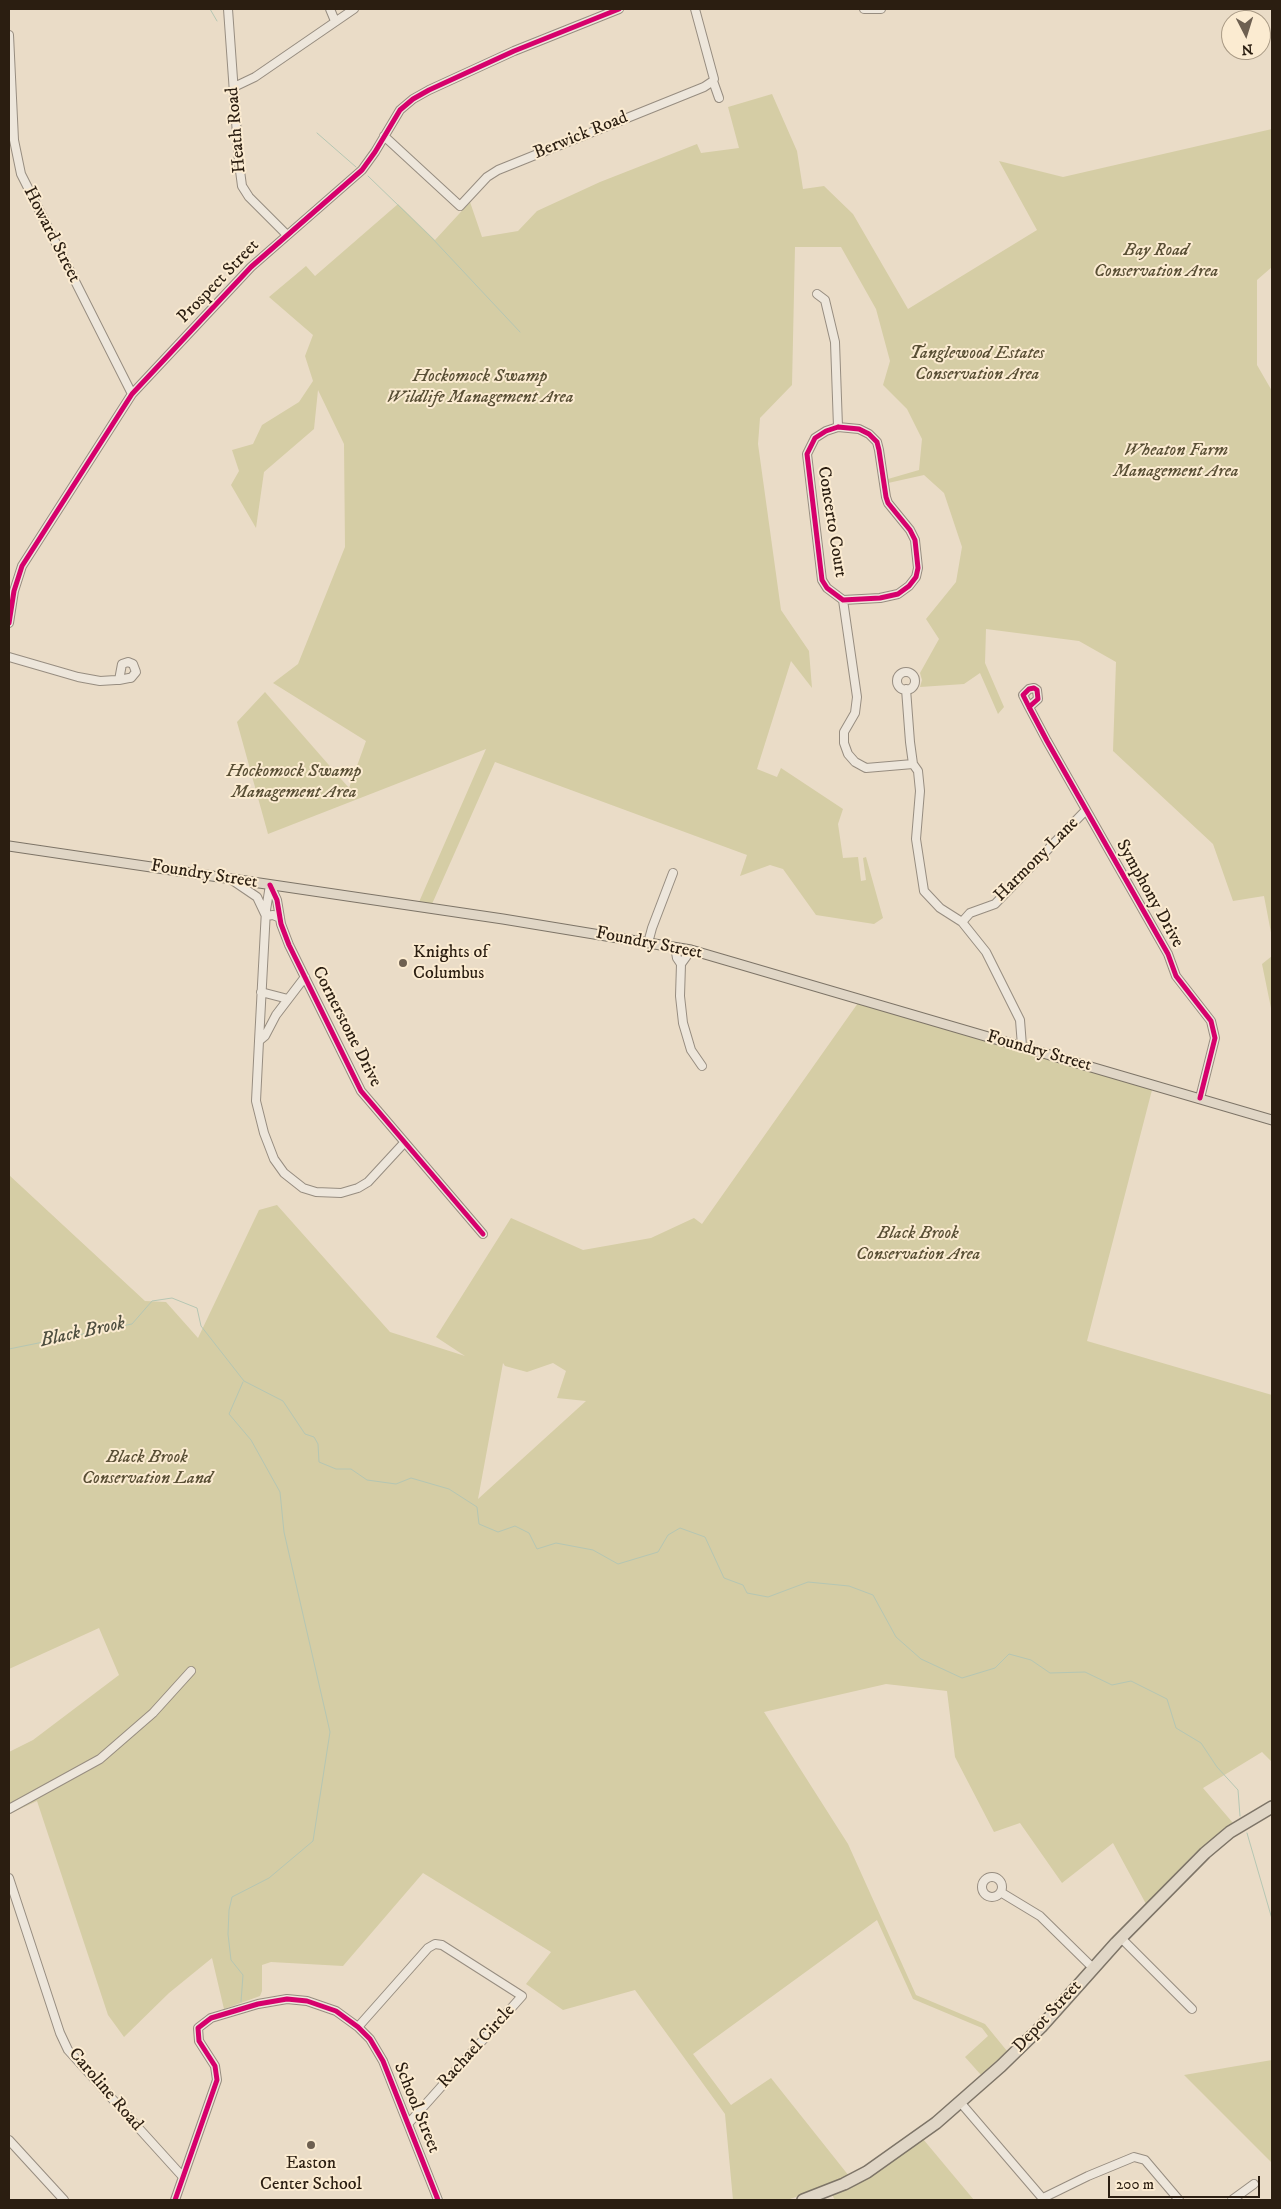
<!DOCTYPE html>
<html>
<head>
<meta charset="utf-8">
<style>
	body { margin:0 }
	#map { position:relative; width:1281px; height:2209px; overflow:hidden; background:#eadcc7; font-family:"IM FELL DW Pica",serif }
	canvas { display:block }
	.frame { position:absolute; inset:0; border:10px solid #2b1e11; pointer-events:none }
	.north { position:absolute; left:1221px; top:10px; width:50px; height:50px; box-sizing:border-box; background:#fbebd1; border:1px solid #a89984; border-radius:50%; rotate:175deg; font-size:14px; font-weight:700; line-height:20px; text-align:center; color:#2b1e11 }
	.north::after { content:''; display:block; margin:auto; width:18px; height:22px; background:#6e6051; clip-path:polygon(50% 0,100% 100%,50% 72%,0 100%) }
	.scale { position:absolute; left:1108px; top:2176px; width:152px; height:22px; box-sizing:border-box; border:2px solid #2b1e11; border-top:0; padding-left:6px; font-size:15px; line-height:18px; white-space:nowrap; color:#2b1e11; -webkit-text-stroke:4px #fbebd1; paint-order:stroke }
</style>
</head>
<body>
<div id="map">
<canvas width="1281" height="2209"></canvas>
<div class="frame"></div>
<div class="north">N</div>
<div class="scale">200 m</div>
</div>
<script>
const g = document.querySelector('canvas').getContext('2d');
g.lineJoin = 'round';
function fillPath(path, color) { g.fillStyle = color; g.fill(path, 'evenodd'); }
const shape = rows => new Path2D(rows.map(r => 'M' + r).join(''));
function trace(path, color, width, dash) { g.strokeStyle = color; g.lineWidth = width; g.lineCap = dash ? 'butt' : 'round'; g.setLineDash(dash || []); g.stroke(path); }
function write(font, color, halo, rows, align = 'center') {
  g.font = font + ' "IM FELL DW Pica",serif'; g.lineWidth = 4; g.setLineDash([]); g.textBaseline = 'middle'; g.strokeStyle = halo; g.fillStyle = color; for (const [text, x, y, turn = 0] of rows) {
    g.save(); g.translate(x, y); g.rotate((+turn || 0) * Math.PI / 180); g.textAlign = isNaN(turn) ? turn : align; if (halo) g.strokeText(text, 0, 0); g.fillText(text, 0, 0); g.restore();
  }
}
const green = shape([
	[772,94,797,151,803,189,824,186,853,214,908,309,1037,230,999,161,1063,177,1272,129,1272,267,1257,280,1257,365,1272,391,1272,938,1264,896,1233,901,1213,844,1113,751,1116,662,1079,641,986,629,985,663,1004,707,998,714,980,673,964,684,920,687,922,680,920,673,939,639,926,619,956,582,962,547,944,493,924,475,888,483,888,479,919,470,922,439,907,409,883,385,890,361,876,309,841,247,795,247,792,385,760,418,758,444,781,610,809,651,812,688,791,661,757,769,777,777,781,768,843,809,838,824,843,858,858,857,861,881,866,880,863,858,866,857,883,918,874,924,816,915,783,869,770,865,740,876,747,855,495,762,432,904,419,902,486,749,268,834,237,722,265,692,349,788,366,741,273,683,298,664,345,547,344,444,318,390,314,429,264,472,256,528,231,485,239,471,232,450,253,444,262,425,299,402,313,381,305,356,313,335,269,297,306,266,315,276,398,204,435,240,470,202,482,237,518,231,537,211,600,182,697,144,701,153,739,148,728,107],
	[1272,956,1272,1013,1262,964],
	[858,1003,1152,1090,1087,1341,1272,1395,1272,1762,1262,1752,1203,1788,1233,1823,1194,1854,1146,1904,1113,1843,1062,1883,1020,1823,994,1832,955,1757,947,1691,886,1684,764,1712,848,1844,916,1995,985,2024,1007,2051,981,2075,965,2057,988,2036,982,2028,913,1999,877,1920,693,2054,731,2105,771,2078,849,2176,832,2185,787,2200,733,2200,725,2114,635,1990,563,2010,526,1984,551,1952,423,1873,343,1966,271,1962,262,1965,262,1991,260,1996,224,2009,212,1958,169,1993,124,2037,108,2015,37,1801,9,1814,9,1752,33,1740,119,1675,99,1628,9,1669,9,1175,145,1301,166,1302,198,1338,259,1210,277,1205,390,1332,465,1356,436,1337,511,1218,583,1250,651,1238,694,1218,702,1224],
	[503,1363,505,1366,527,1372,553,1363,566,1371,557,1398,586,1401,478,1499],
	[1272,2060,1272,2163,1184,2075],
	[923,2139,974,2200,835,2200,832,2195,876,2172]
]);
const stream = shape([
	[210,9,217,21],
	[317,133,356,167],
	[368,176,431,237,520,332],
	[9,1349,132,1324,152,1301,172,1298,197,1308,201,1326,244,1381,283,1401,305,1434,314,1437,318,1444,319,1462,336,1469,351,1469,367,1480,396,1484,411,1478,449,1489,477,1507,479,1524,498,1532,515,1526,529,1533,537,1549,556,1543,593,1550,618,1564,658,1552,668,1535,680,1528,705,1537,724,1578,743,1585,747,1593,768,1597,808,1582,849,1586,873,1595,896,1637,921,1659,962,1678,995,1668,1009,1654,1031,1660,1050,1673,1085,1672,1112,1685,1131,1681,1167,1699,1176,1728,1201,1743,1217,1767,1238,1790,1240,1816],
	[1247,1833,1272,1919],
	[241,2002,243,1975,231,1960,228,1934,229,1910,232,1897,269,1878,313,1841,330,1732,284,1532,280,1492,251,1440,229,1414,243,1382]
]);
const minor = shape([
	[228,9,239,163,242,186,249,197,286,234],
	[330,9,335,21],
	[695,9,714,79,713,81,719,98],
	[864,9,881,9],
	[9,35,14,140,21,174,132,394],
	[234,87,255,77,354,9],
	[384,136,460,206,487,177,498,170,704,87,713,81],
	[817,294,825,300,835,342,838,427],
	[838,427,859,429,869,434,877,442,879,450,886,497,888,503,910,530,915,540,918,568,916,577,909,586,898,594,880,598,843,600,827,588,822,580,807,454,815,438,826,431,838,427],
	[843,600,857,697,855,713,844,732,844,743,848,754,855,762,866,768,913,764],
	[9,623,14,591,22,566,132,394,251,267,362,170,375,152,400,110,413,99,429,90,514,51,619,9],
	[9,657,78,677,100,681,116,680,119,680,129,678,131,678,136,672,133,664,128,662,122,664,119,680],
	'897 681a9 9 0 1 1 18 0a9 9 0 1 1-18 0Z',
	[906,689,910,742,913,764,918,771,920,791,916,839,924,891,940,908,962,922,986,952,1020,1020,1022,1046],
	[1029,707,1023,695,1029,689,1034,688,1037,690,1038,699,1029,707,1047,741,1168,954,1176,976,1211,1021,1215,1038,1200,1098],
	[232,880,257,897,266,916,273,915,280,918],
	[270,885,277,900,281,924,289,945,361,1091,483,1234],
	[962,922,970,913,995,904,1086,810],
	[648,943,652,928,673,873],
	[675,947,677,958,681,964,691,950],
	[681,964,680,996,683,1023,691,1050,702,1066],
	[305,977,276,1015,265,1036,259,1041,256,1101,264,1133,274,1159,284,1173,303,1188,316,1192,341,1193,358,1188,368,1182,404,1143],
	[261,992,288,999],
	[259,1041,266,910,270,885],
	[9,1809,100,1759,153,1713,191,1671],
	'982 1887a10 10 0 1 1 20 0a10 10 0 1 1-20 0Z',
	[9,1878,60,2033,68,2050,183,2177],
	[1002,1893,1040,1916,1093,1968],
	[1121,1938,1192,2009],
	[358,2027,428,1948,435,1944,442,1945,522,1996,408,2124],
	[960,2102,1044,2200],
	[9,2140,64,2200],
	[1043,2198,1088,2176,1134,2157,1145,2160,1179,2200],
	[175,2200,217,2080,215,2066,199,2041,198,2028,211,2018,258,2004,287,1999,307,2001,336,2011,358,2027,370,2039,383,2061,438,2200],
	[1232,2200,1254,2184]
]);
const major = shape([
	[9,846,503,919,691,950,1272,1120]
]);
const highway = shape([
	[803,2200,844,2184,867,2172,936,2123,1001,2066,1041,2027,1116,1943,1205,1853,1230,1832,1272,1807]
]);
const cycleway = shape([
	[838,427,859,429,869,434,877,442,879,450,886,497,888,503,910,530,915,540,918,568,916,577,909,586,898,594,880,598,843,600,827,588,822,580,807,454,815,438,826,431,838,427],
	[9,623,14,591,22,566,132,394,251,267,362,170,375,152,400,110,413,99,429,90,514,51,619,9],
	[1029,707,1023,695,1029,689,1034,688,1037,690,1038,699,1029,707,1047,741,1168,954,1176,976,1211,1021,1215,1038,1200,1098],
	[270,885,277,900,281,924,289,945,361,1091,483,1234],
	[175,2200,217,2080,215,2066,199,2041,198,2028,211,2018,258,2004,287,1999,307,2001,336,2011,358,2027,370,2039,383,2061,438,2200]
]);
const markers = [
	[403,963,5,"#6e6051"],
	[311,2145,5,"#6e6051"]
];
const streetNames = [
	["Heath Road",237,130,-95],
	["Berwick Road",581,136,-22],
	["Howard Street",51,235,63],
	["Prospect Street",219,282,-46],
	["Concerto Court",831,522,81],
	["Harmony Lane",1037,860,-45],
	["Foundry Street",204,875,9],
	["Symphony Drive",1149,894,61],
	["Foundry Street",649,944,11],
	["Cornerstone Drive",346,1027,63],
	["Foundry Street",1039,1052,16],
	["Depot Street",1048,2017,-47],
	["Rachael Circle",477,2047,-48],
	["Caroline Road",105,2090,49],
	["School Street",416,2108,68]
];
const parkNames = [
	["Bay Road",1156,251],
	["Conservation Area",1156,272],
	["Tanglewood Estates",977,354],
	["Conservation Area",977,375],
	["Hockomock Swamp",480,377],
	["Wildlife Management Area",480,398],
	["Wheaton Farm",1176,451],
	["Management Area",1176,472],
	["Hockomock Swamp",294,772],
	["Management Area",294,793],
	["Black Brook",918,1234],
	["Conservation Area",918,1255],
	["Black Brook",147,1458],
	["Conservation Land",147,1479]
];
const poiNames = [
	["Knights of",413,953],
	["Columbus",413,974],
	["Easton",311,2164,"center"],
	["Center School",311,2185,"center"]
];
const waterNames = [
	["Black Brook",83,1333,-12]
];
fillPath(green, '#d5cda5');
trace(stream, '#b5c6b3', 1);
trace(minor, '#978d80', 10);
trace(major, '#7d7467', 11);
trace(highway, '#7d7467', 14);
trace(minor, '#ede6db', 8);
trace(major, '#e0d6c6', 9);
trace(highway, '#e0d6c6', 11);
trace(cycleway, '#d6006c', 5);
for (const [x, y, r, color] of markers) { const dot = new Path2D(); dot.arc(x, y, r, 0, 2 * Math.PI); g.fillStyle = color; g.fill(dot); trace(dot, '#fbebd1', 2); }
write('18px', '#2b1e11', '#fbebd1', streetNames);
write('italic 18px', '#594f35', '#fbebd1', parkNames);
write('18px', '#2b1e11', '#fbebd1', poiNames, 'left');
write('italic 19px', '#4e4e3f', '#fbebd1', waterNames);
</script>
</body>
</html>
